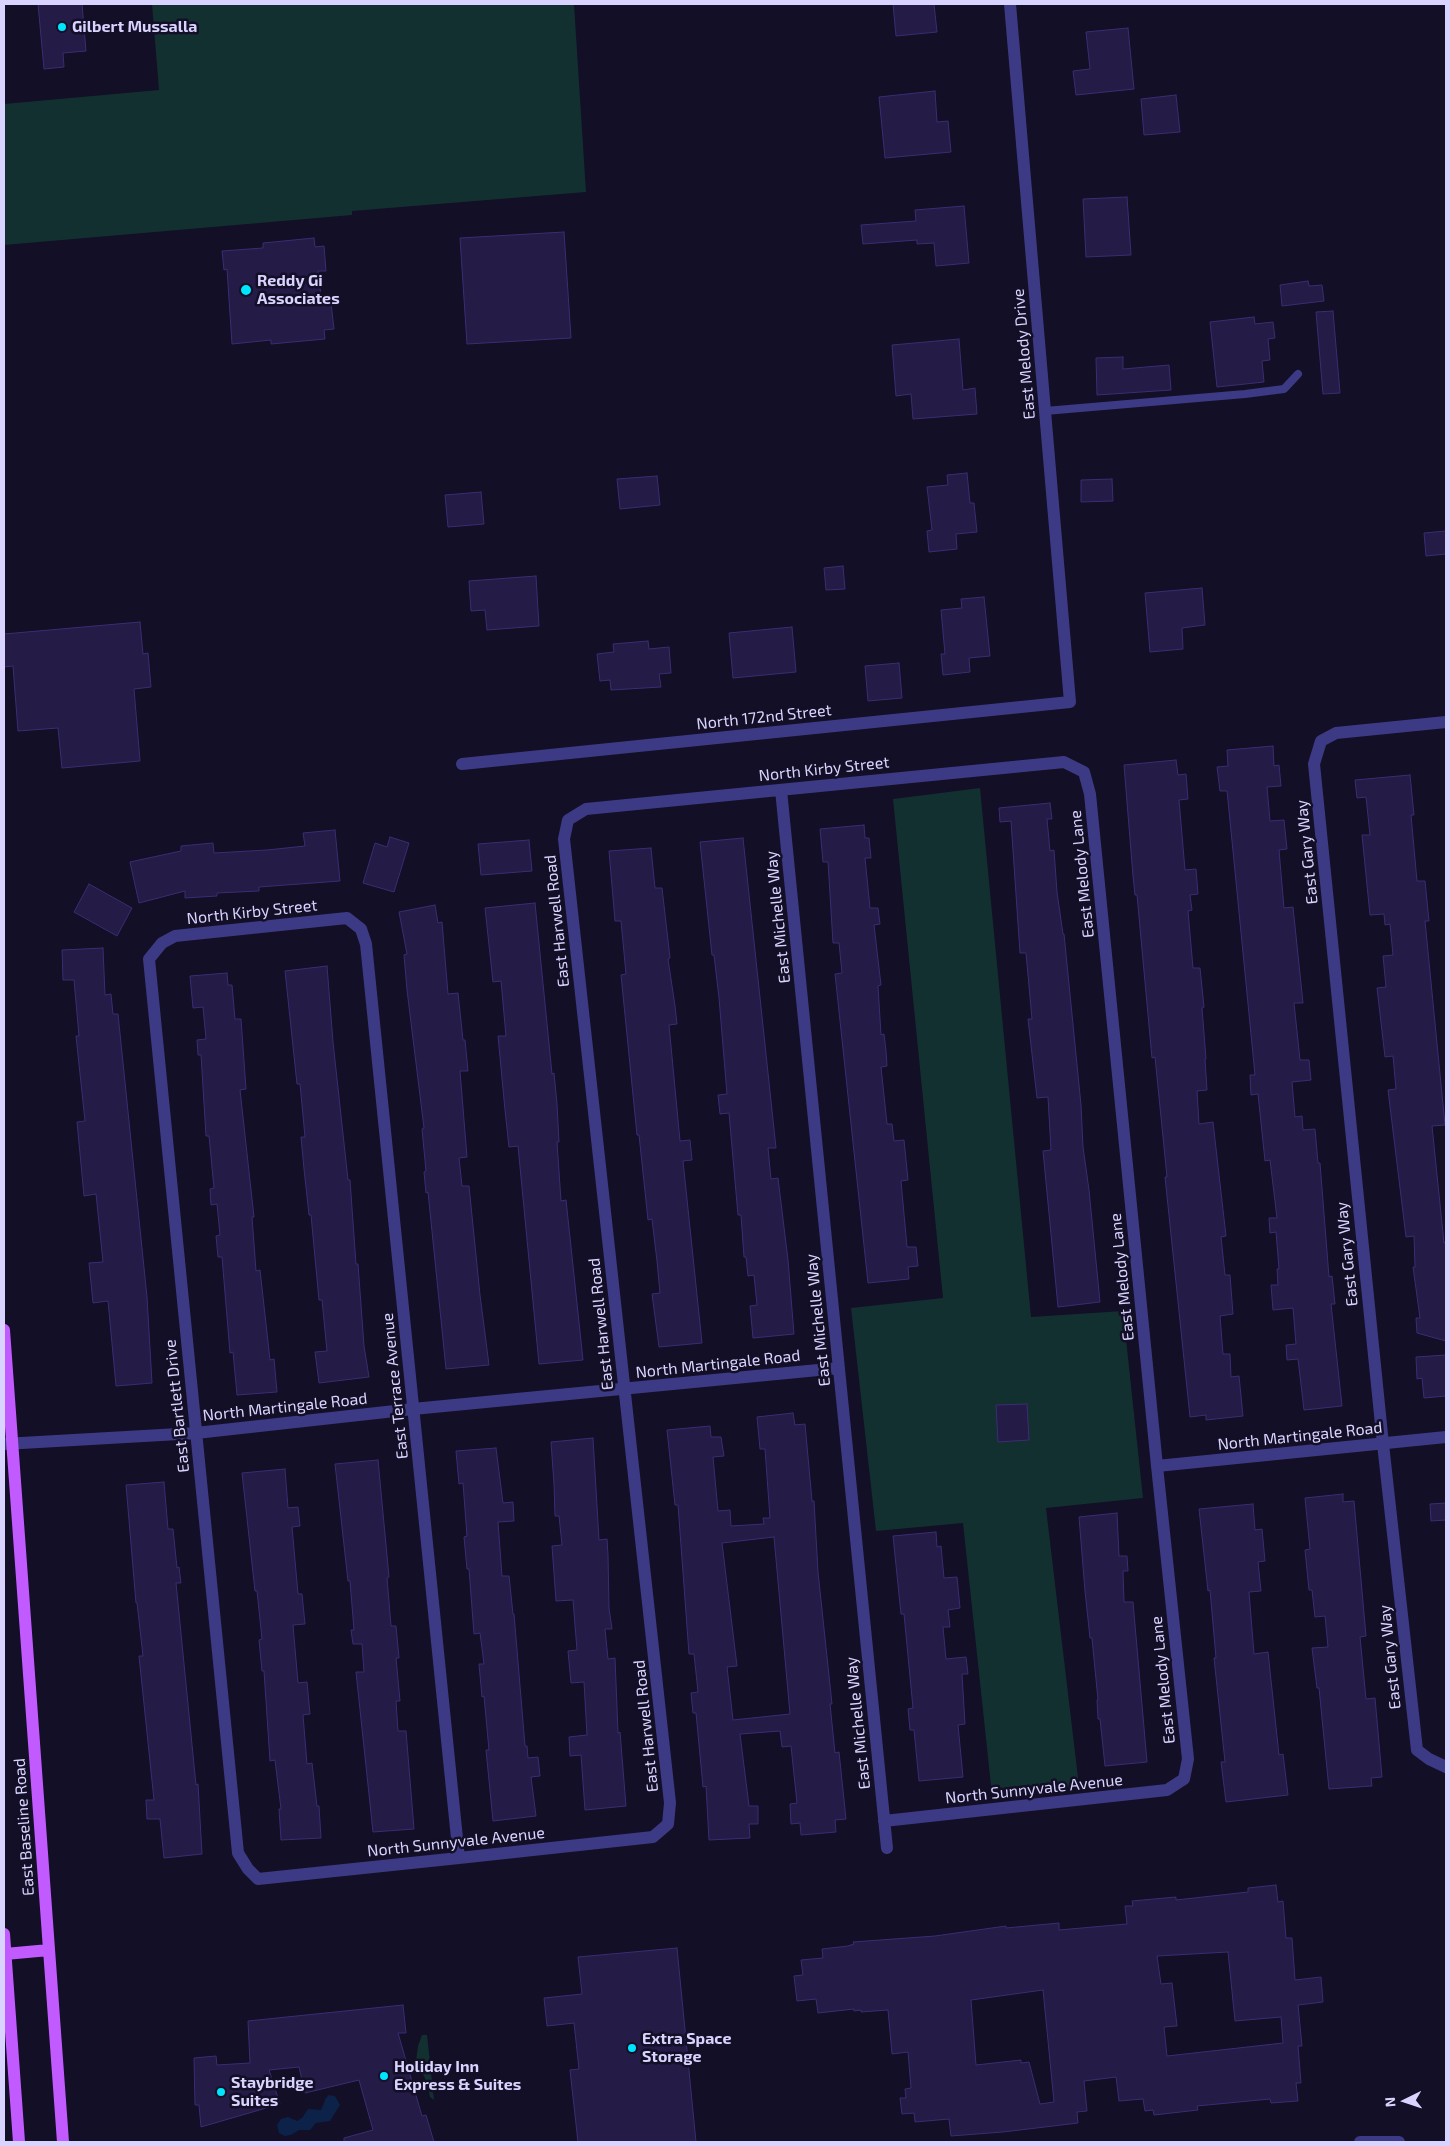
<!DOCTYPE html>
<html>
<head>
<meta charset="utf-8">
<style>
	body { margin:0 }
	#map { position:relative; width:1450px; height:2146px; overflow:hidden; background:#130f26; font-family:"Exo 2",sans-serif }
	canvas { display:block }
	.frame { position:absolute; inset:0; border:5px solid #d9d4ff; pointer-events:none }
	.north { position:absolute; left:1380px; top:2076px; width:50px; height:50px; -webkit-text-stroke:4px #130f26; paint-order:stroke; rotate:266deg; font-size:14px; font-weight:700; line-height:20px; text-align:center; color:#d9d4ff }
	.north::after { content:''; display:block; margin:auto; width:18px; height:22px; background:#d9d4ff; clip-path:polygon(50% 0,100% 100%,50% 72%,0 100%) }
</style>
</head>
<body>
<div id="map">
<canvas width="1450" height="2146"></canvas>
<div class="frame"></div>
<div class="north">N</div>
</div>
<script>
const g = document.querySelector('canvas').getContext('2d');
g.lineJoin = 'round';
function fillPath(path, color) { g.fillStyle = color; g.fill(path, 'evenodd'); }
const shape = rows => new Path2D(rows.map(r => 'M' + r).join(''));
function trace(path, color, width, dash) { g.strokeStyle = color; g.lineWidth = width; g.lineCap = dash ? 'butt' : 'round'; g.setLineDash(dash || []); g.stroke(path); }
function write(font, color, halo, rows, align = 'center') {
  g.font = font + ' "Exo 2",sans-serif'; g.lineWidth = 5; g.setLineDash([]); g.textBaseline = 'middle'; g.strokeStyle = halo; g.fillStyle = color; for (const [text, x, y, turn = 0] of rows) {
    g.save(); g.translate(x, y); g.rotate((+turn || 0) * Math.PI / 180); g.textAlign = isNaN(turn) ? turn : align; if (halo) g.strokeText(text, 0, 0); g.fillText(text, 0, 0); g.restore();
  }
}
const green = shape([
	[152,4,574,4,586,192,352,211,352,215,4,245,4,104,159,90],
	[980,788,1031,1317,1123,1311,1143,1498,1046,1508,1079,1786,992,1795,963,1523,876,1531,851,1308,943,1298,893,799],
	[422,2035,427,2035,434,2100,430,2097,427,2082,416,2061,418,2046]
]);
const water = shape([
	[329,2095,335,2096,340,2105,330,2121,316,2123,310,2130,299,2130,291,2135,285,2136,279,2133,277,2125,281,2119,288,2117,297,2121,302,2118,308,2109,321,2110,326,2098]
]);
const building = shape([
	[38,4,82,4,86,51,63,53,64,67,44,69,38,4],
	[893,4,934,4,937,32,896,36,893,4],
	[1128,28,1134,89,1076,95,1073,71,1090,69,1086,32,1128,28],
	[935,91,937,122,948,121,951,152,885,158,879,97,935,91],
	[1176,95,1180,132,1144,135,1141,99,1176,95],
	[1127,197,1131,255,1086,257,1083,199,1127,197],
	[964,206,969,263,936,266,934,243,917,244,917,240,863,244,861,225,916,221,915,210,964,206],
	[564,232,571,338,467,344,460,238,564,232],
	[314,238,315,247,324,246,326,271,318,271,322,304,331,303,334,329,324,330,325,339,271,344,271,340,232,344,227,269,224,270,222,251,263,248,263,243,314,238],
	[1308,281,1309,286,1322,285,1324,301,1282,306,1280,285,1308,281],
	[1333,311,1340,393,1323,394,1316,312,1333,311],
	[1254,317,1255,324,1273,322,1275,338,1268,339,1270,360,1262,361,1264,382,1217,387,1210,322,1254,317],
	[959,339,963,390,975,388,977,414,913,419,911,394,896,396,892,345,959,339],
	[1123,357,1123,369,1169,365,1171,390,1097,395,1096,358,1123,357],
	[967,473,970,503,974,503,977,532,956,534,957,549,929,552,927,531,932,530,927,487,948,485,947,475,967,473],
	[657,476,660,505,620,509,617,479,657,476],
	[1112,479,1113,501,1081,502,1081,480,1112,479],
	[481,492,484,524,448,527,445,495,481,492],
	[1446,531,1446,554,1426,556,1424,533,1446,531],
	[843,566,845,589,826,590,824,568,843,566],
	[536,576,539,626,487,630,485,610,471,611,469,581,536,576],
	[1202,588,1205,625,1182,628,1183,649,1150,652,1145,593,1202,588],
	[984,597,990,656,969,658,970,672,943,675,941,654,945,654,941,610,962,608,961,599,984,597],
	[140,622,143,654,148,653,151,687,134,689,140,761,62,768,58,728,18,731,13,666,4,667,4,634,140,622],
	[792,627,796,672,733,678,729,633,792,627],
	[648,641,649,649,669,647,671,673,659,674,661,687,611,690,610,680,600,681,597,654,614,652,613,644,648,641],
	[899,663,902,698,868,701,865,666,899,663],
	[1273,746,1274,766,1279,765,1281,786,1267,787,1270,821,1284,820,1287,849,1279,850,1284,908,1293,907,1303,1003,1294,1003,1300,1060,1309,1060,1311,1080,1292,1082,1295,1117,1302,1116,1303,1130,1315,1129,1318,1163,1320,1163,1329,1277,1332,1276,1335,1304,1331,1304,1342,1406,1304,1410,1298,1359,1287,1360,1286,1345,1296,1344,1293,1308,1273,1310,1271,1285,1278,1285,1277,1269,1279,1269,1276,1232,1270,1233,1269,1218,1277,1218,1270,1160,1265,1161,1258,1094,1251,1095,1250,1075,1255,1075,1233,851,1227,791,1220,791,1217,767,1228,766,1227,750,1273,746],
	[1176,760,1178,775,1186,774,1188,799,1179,800,1185,870,1196,869,1198,894,1190,895,1192,910,1188,911,1193,968,1200,968,1204,1007,1202,1008,1206,1059,1205,1059,1207,1090,1197,1091,1199,1124,1213,1122,1226,1236,1221,1237,1225,1275,1230,1275,1233,1314,1220,1316,1223,1354,1230,1354,1231,1377,1239,1376,1243,1416,1206,1420,1206,1415,1190,1417,1165,1177,1167,1177,1155,1057,1152,1058,1137,895,1135,895,1133,876,1124,765,1176,760],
	[1410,775,1414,815,1411,815,1417,881,1425,881,1429,921,1425,921,1445,1125,1432,1126,1444,1243,1446,1242,1446,1341,1417,1333,1416,1318,1420,1318,1413,1267,1415,1267,1414,1236,1406,1237,1388,1090,1396,1089,1393,1056,1385,1057,1377,988,1386,987,1383,956,1393,955,1390,924,1385,925,1384,914,1370,915,1362,835,1370,835,1366,797,1357,798,1355,780,1410,775],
	[1050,803,1052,819,1047,819,1050,851,1054,850,1057,892,1063,934,1064,934,1081,1105,1083,1147,1089,1190,1100,1302,1058,1307,1043,1151,1051,1150,1048,1097,1037,1098,1028,1019,1032,1019,1026,953,1020,953,1011,821,1000,822,999,808,1050,803],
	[864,825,865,838,869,838,871,858,865,858,870,908,878,908,880,924,874,925,881,985,878,986,881,1035,884,1034,886,1051,887,1066,881,1067,887,1124,892,1124,894,1141,904,1140,908,1180,901,1181,907,1247,916,1247,918,1266,908,1267,909,1279,868,1283,835,974,842,973,839,943,833,943,828,862,823,862,820,829,864,825],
	[335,830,340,881,259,887,259,891,217,893,217,896,185,898,185,891,139,903,130,862,181,851,181,846,213,843,214,853,267,850,305,846,303,833,335,830],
	[390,837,409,843,394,892,363,883,375,843,387,847,390,837],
	[743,838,776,1148,768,1148,771,1179,778,1178,788,1260,794,1334,753,1338,750,1306,757,1305,754,1275,748,1276,746,1257,744,1257,741,1215,738,1215,729,1113,720,1114,718,1095,727,1094,719,998,714,955,712,955,700,842,743,838],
	[529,840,532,871,481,875,478,844,529,840],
	[651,848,655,888,662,888,670,958,668,959,675,1006,677,1024,669,1025,680,1141,690,1140,692,1160,683,1161,702,1343,659,1347,652,1294,660,1293,657,1261,652,1219,648,1220,639,1135,637,1135,621,975,626,974,621,921,615,921,609,851,651,848],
	[89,884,132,908,117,936,74,912,89,884],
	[535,903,552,1074,554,1073,557,1104,559,1142,557,1142,561,1201,566,1200,583,1360,539,1364,518,1146,509,1147,505,1110,498,1036,506,1036,501,981,493,982,485,908,535,903],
	[435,905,438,923,442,922,448,994,458,993,463,1040,465,1040,468,1071,460,1071,467,1157,459,1158,462,1186,469,1186,480,1295,489,1365,446,1369,428,1192,426,1193,424,1172,426,1171,422,1129,424,1128,407,990,404,955,407,954,399,912,435,905],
	[103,948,105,995,111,994,113,1014,118,1014,147,1297,152,1383,116,1386,108,1301,93,1303,89,1263,103,1262,96,1194,84,1196,77,1122,85,1121,76,1036,79,1036,74,980,63,980,62,950,103,948],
	[327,966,333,1042,348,1180,350,1180,356,1264,358,1264,364,1346,369,1377,319,1383,315,1352,327,1351,322,1300,319,1300,311,1215,309,1215,304,1169,301,1137,305,1137,300,1084,297,1084,285,971,327,966],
	[227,973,228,985,232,985,235,1019,241,1019,246,1089,240,1090,254,1217,252,1217,256,1271,260,1270,270,1360,274,1359,277,1392,237,1395,233,1352,230,1353,222,1257,218,1257,216,1236,220,1235,217,1204,211,1205,210,1189,214,1188,209,1136,206,1136,201,1055,198,1055,197,1040,206,1039,203,1007,193,1008,190,976,227,973],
	[1446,1355,1446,1396,1424,1398,1422,1378,1417,1379,1416,1357,1446,1355],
	[1027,1404,1029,1440,998,1442,996,1405,1027,1404],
	[793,1413,795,1425,805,1424,812,1501,814,1501,818,1572,832,1704,830,1704,835,1753,839,1752,846,1819,835,1820,836,1832,801,1835,800,1823,791,1824,790,1804,797,1803,791,1746,782,1747,780,1731,740,1734,749,1806,758,1806,758,1824,749,1824,750,1838,709,1840,706,1786,703,1787,696,1713,693,1713,691,1693,698,1692,694,1654,689,1654,678,1505,675,1505,667,1430,710,1426,711,1437,721,1437,724,1456,713,1457,718,1511,730,1510,731,1526,764,1524,763,1518,770,1518,765,1449,760,1449,757,1417,793,1413],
	[774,1537,790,1714,733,1720,727,1667,737,1666,722,1543,774,1537],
	[593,1438,599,1540,607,1539,608,1555,609,1608,612,1629,605,1629,608,1659,615,1658,618,1733,620,1732,626,1806,585,1810,581,1755,570,1756,569,1737,587,1735,584,1682,571,1683,568,1651,577,1650,573,1600,556,1601,552,1546,562,1545,559,1516,555,1516,554,1484,551,1442,593,1438],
	[496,1448,503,1503,513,1502,514,1521,498,1522,502,1576,509,1576,513,1614,514,1614,525,1746,527,1746,528,1758,538,1757,540,1776,531,1777,536,1816,493,1821,486,1750,489,1750,484,1696,482,1697,479,1664,484,1664,480,1633,474,1634,469,1569,467,1569,464,1537,467,1536,463,1483,459,1484,456,1451,496,1448],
	[378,1460,389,1577,387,1578,391,1626,396,1626,399,1658,396,1658,400,1701,396,1701,398,1731,406,1731,414,1829,373,1832,356,1672,364,1672,362,1644,353,1644,351,1630,354,1630,350,1581,348,1581,335,1464,378,1460],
	[285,1469,288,1508,298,1507,300,1526,292,1527,298,1594,302,1594,305,1624,293,1625,298,1683,307,1682,310,1714,303,1715,307,1764,312,1763,317,1806,319,1806,321,1838,281,1840,279,1809,281,1809,275,1760,270,1761,264,1671,262,1671,259,1640,262,1639,257,1591,255,1591,242,1473,285,1469],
	[164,1482,168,1529,173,1529,177,1568,179,1567,181,1583,176,1583,196,1785,198,1784,202,1854,164,1858,160,1819,147,1819,146,1800,154,1800,139,1656,143,1656,137,1603,136,1603,126,1485,164,1482],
	[1343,1494,1343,1502,1354,1501,1366,1636,1360,1637,1366,1699,1375,1698,1382,1777,1371,1778,1372,1786,1329,1789,1319,1688,1317,1688,1312,1648,1328,1647,1325,1616,1315,1617,1312,1590,1309,1590,1305,1550,1310,1549,1305,1498,1343,1494],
	[1446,1503,1446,1520,1431,1521,1430,1504,1446,1503],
	[1253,1504,1255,1530,1262,1529,1265,1561,1258,1562,1261,1591,1249,1592,1254,1654,1268,1652,1279,1755,1283,1754,1288,1795,1226,1802,1221,1762,1225,1762,1214,1658,1216,1658,1210,1590,1208,1591,1199,1509,1253,1504],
	[1117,1513,1119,1556,1127,1556,1128,1571,1123,1571,1124,1602,1133,1602,1147,1762,1105,1766,1100,1719,1098,1719,1097,1700,1098,1700,1092,1638,1090,1638,1085,1591,1079,1517,1117,1513],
	[936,1532,937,1547,941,1546,944,1578,957,1577,960,1608,948,1610,950,1627,943,1627,946,1659,966,1657,968,1674,962,1674,965,1724,958,1725,963,1777,919,1781,914,1730,910,1730,908,1709,913,1708,904,1614,901,1614,893,1536,936,1532],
	[1276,1885,1278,1902,1283,1901,1286,1938,1292,1938,1295,1980,1321,1977,1323,2002,1298,2005,1302,2046,1298,2046,1301,2083,1296,2083,1298,2101,1271,2103,1270,2099,1197,2106,1198,2110,1154,2115,1153,2110,1145,2111,1143,2099,1119,2101,1116,2077,1084,2081,1087,2111,1077,2112,1078,2123,1003,2132,951,2136,949,2119,915,2122,914,2113,902,2114,900,2098,906,2098,905,2089,911,2088,908,2052,892,2054,888,2010,861,2012,861,2010,854,2011,854,2009,818,2013,816,1999,797,2001,794,1976,803,1975,801,1960,823,1958,822,1949,848,1946,854,1944,853,1942,935,1936,1006,1926,1006,1928,1059,1923,1059,1930,1127,1924,1125,1906,1133,1906,1132,1901,1176,1897,1176,1900,1248,1892,1248,1888,1276,1885],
	[1228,1952,1235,2021,1281,2017,1283,2043,1167,2056,1164,2027,1177,2026,1172,1983,1161,1984,1157,1956,1228,1952],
	[1043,1990,1054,2102,1040,2104,1029,2062,1021,2063,1021,2060,976,2065,971,2000,1043,1990],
	[677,1948,696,2142,578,2142,570,2070,579,2069,574,2023,547,2026,544,1998,582,1994,578,1957,677,1948],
	[403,2005,406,2033,398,2033,422,2116,426,2115,434,2142,344,2142,344,2138,373,2130,359,2080,305,2093,299,2067,269,2070,280,2104,201,2127,199,2105,195,2105,194,2058,216,2056,217,2065,250,2063,248,2021,403,2005]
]);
const service = shape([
	[1045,411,1245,394,1284,389,1298,374]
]);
const minor = shape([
	[1446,722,1336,733,1321,741,1314,764,1383,1444,1417,1750,1429,1759,1446,1767],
	[462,764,1070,702,1010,4],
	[781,790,887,1848],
	[4,1444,196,1433,413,1409,839,1368],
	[1157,1466,1446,1437],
	[459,1858,366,944,361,929,347,918,175,936,162,943,149,959,238,1853,248,1869,258,1879,459,1858,653,1837,668,1824,670,1803,564,839,568,820,586,809,1064,762,1084,772,1090,794,1157,1466,1188,1759,1184,1779,1167,1790,884,1821],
	[1360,2142,1399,2142]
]);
const primary = shape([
	[4,1330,63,2142],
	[4,1934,19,2142],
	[5,1954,49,1950]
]);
const markers = [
	[62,27,5,"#00e5ff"],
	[246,290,6,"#00e5ff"],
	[632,2048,5,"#00e5ff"],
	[384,2076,5,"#00e5ff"],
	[221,2092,5,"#00e5ff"]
];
const poiNames = [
	["Gilbert Mussalla",72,27],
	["Reddy Gi",257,281],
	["Associates",257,299],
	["Extra Space",642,2039],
	["Storage",642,2057],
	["Holiday Inn",394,2067],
	["Express & Suites",394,2085],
	["Staybridge",231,2083],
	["Suites",231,2101]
];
const streetNames = [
	["East Melody Drive",1024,354,-95],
	["North 172nd Street",764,717,-6],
	["North Kirby Street",824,769,-6],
	["East Gary Way",1307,852,-96],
	["East Melody Lane",1082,874,-96],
	["North Kirby Street",252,912,-6],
	["East Michelle Way",778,917,-96],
	["East Harwell Road",557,921,-96],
	["East Gary Way",1347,1254,-96],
	["East Melody Lane",1122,1277,-96],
	["East Michelle Way",818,1320,-96],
	["East Harwell Road",601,1324,-96],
	["North Martingale Road",718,1364,-6],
	["East Terrace Avenue",395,1386,-96],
	["East Bartlett Drive",177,1406,-96],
	["North Martingale Road",285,1407,-6],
	["North Martingale Road",1300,1436,-6],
	["East Gary Way",1390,1657,-96],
	["East Melody Lane",1163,1680,-96],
	["East Michelle Way",858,1723,-96],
	["East Harwell Road",646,1726,-96],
	["North Sunnyvale Avenue",1034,1789,-6],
	["East Baseline Road",24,1827,-94],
	["North Sunnyvale Avenue",456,1842,-6]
];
fillPath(green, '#12302f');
fillPath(water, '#0c2248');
fillPath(building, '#241b47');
trace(building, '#3b2d73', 1);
trace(service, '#3d3a85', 8);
trace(minor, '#3d3a85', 12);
trace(primary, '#c25bff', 12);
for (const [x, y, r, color] of markers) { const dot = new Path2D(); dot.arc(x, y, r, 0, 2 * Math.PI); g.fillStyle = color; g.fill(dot); trace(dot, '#130f26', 2); }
write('bold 16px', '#d9d4ff', '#130f26', poiNames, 'left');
write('16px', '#d9d4ff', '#130f26', streetNames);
</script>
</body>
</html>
